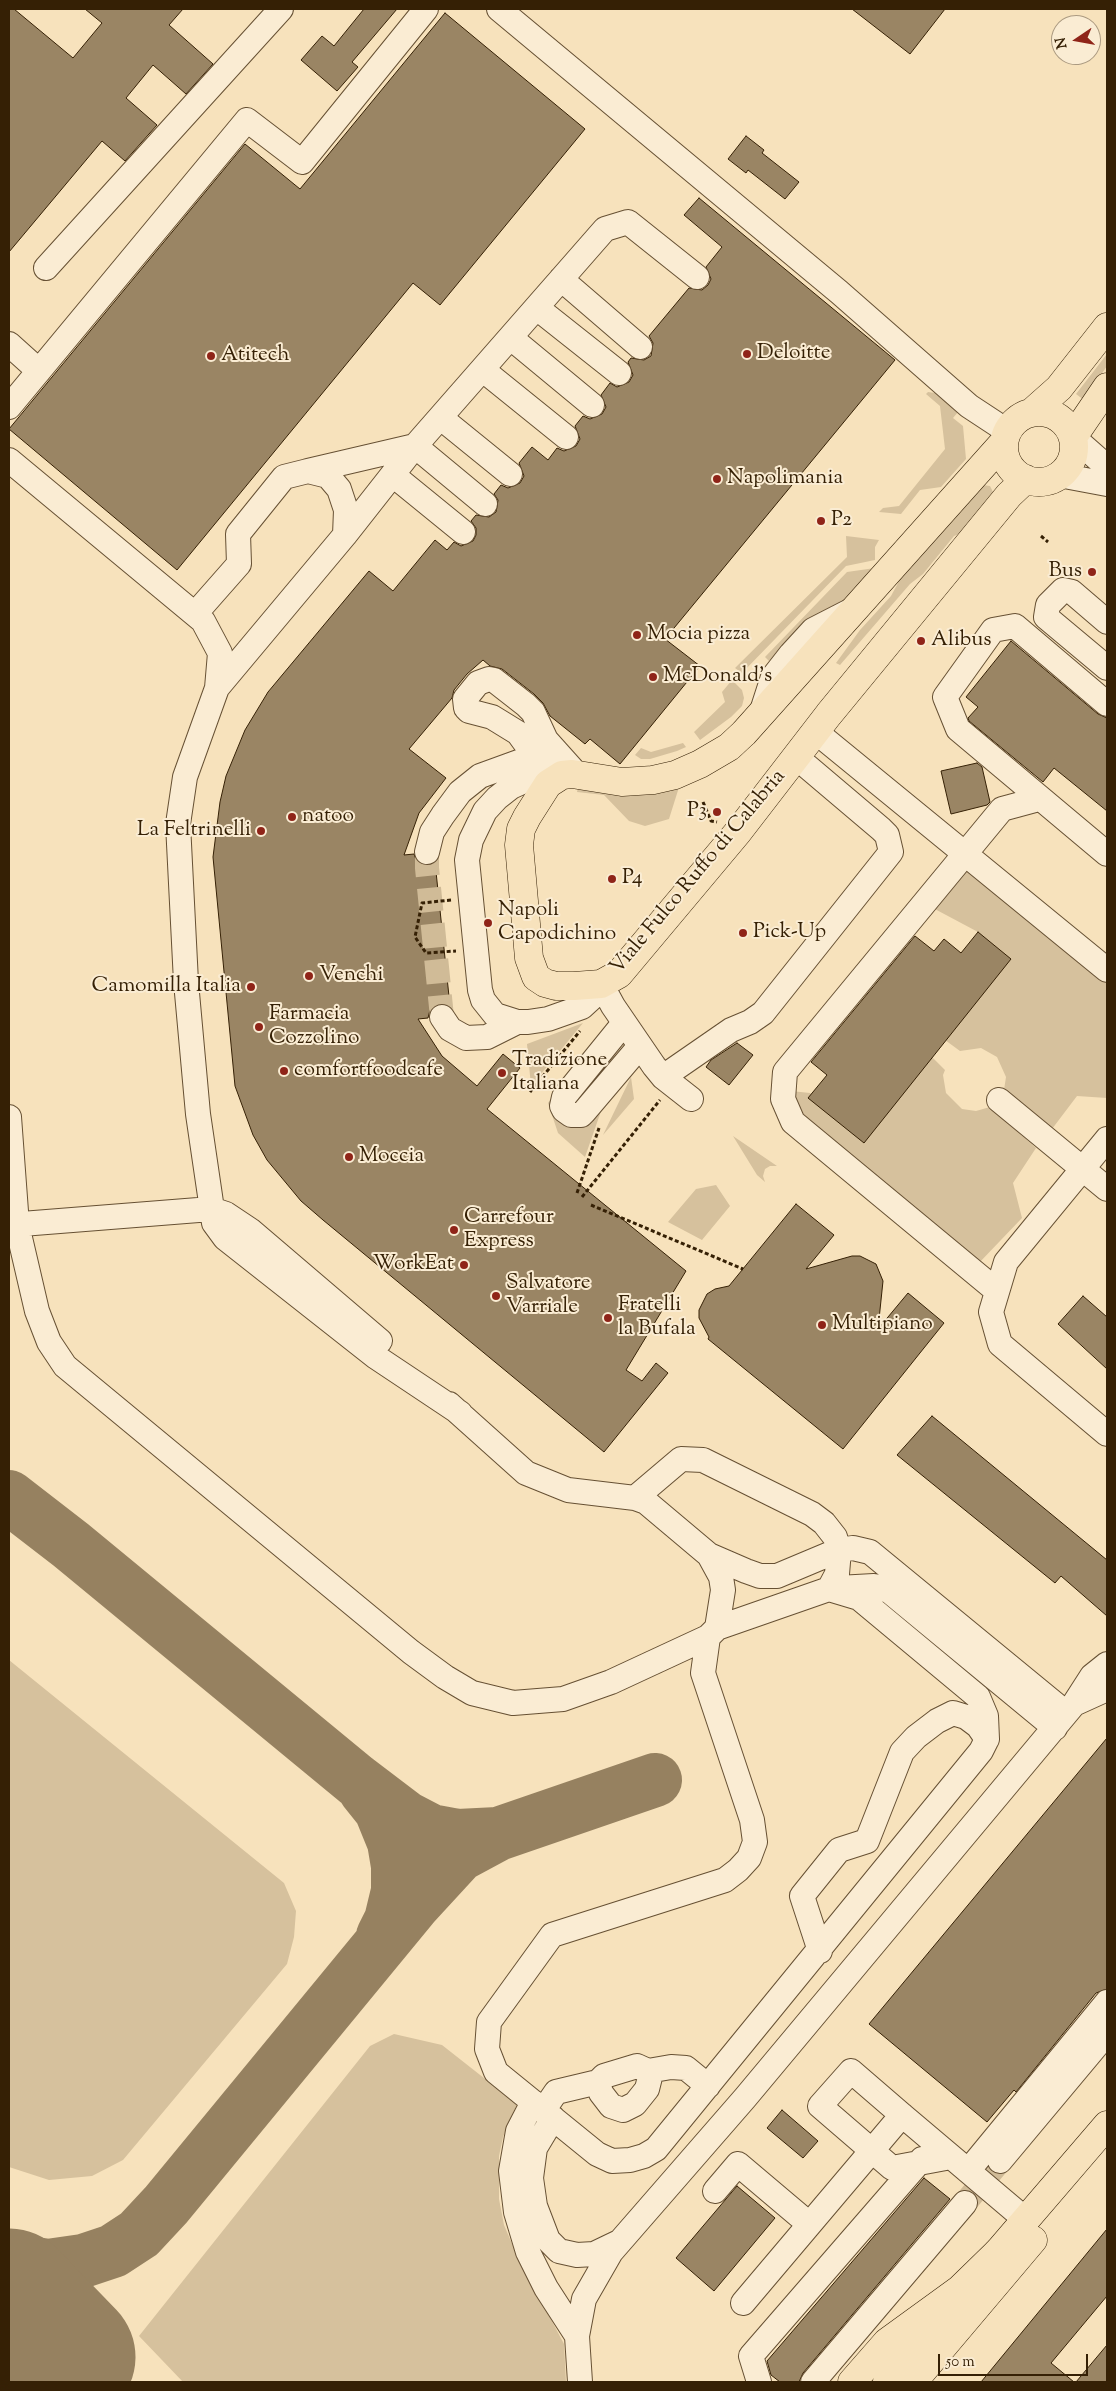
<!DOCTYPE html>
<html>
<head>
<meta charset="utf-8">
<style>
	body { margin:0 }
	#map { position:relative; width:1116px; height:2391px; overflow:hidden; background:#f7e2bc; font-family:"Sorts Mill Goudy",serif }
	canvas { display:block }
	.frame { position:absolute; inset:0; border:10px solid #352005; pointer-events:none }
	.north { position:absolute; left:1051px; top:15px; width:50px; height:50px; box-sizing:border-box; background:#faecd3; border:1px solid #ab9a81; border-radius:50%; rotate:258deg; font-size:14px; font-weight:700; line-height:20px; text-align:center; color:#352005 }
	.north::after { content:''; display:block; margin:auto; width:18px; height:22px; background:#8f2418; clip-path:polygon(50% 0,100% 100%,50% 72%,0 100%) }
	.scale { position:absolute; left:938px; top:2354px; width:150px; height:22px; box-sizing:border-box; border:2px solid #352005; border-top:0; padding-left:6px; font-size:15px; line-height:18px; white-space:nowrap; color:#352005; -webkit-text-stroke:4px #faecd3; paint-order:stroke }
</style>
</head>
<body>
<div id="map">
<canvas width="1116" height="2391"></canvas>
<div class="frame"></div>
<div class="north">N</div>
<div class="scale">50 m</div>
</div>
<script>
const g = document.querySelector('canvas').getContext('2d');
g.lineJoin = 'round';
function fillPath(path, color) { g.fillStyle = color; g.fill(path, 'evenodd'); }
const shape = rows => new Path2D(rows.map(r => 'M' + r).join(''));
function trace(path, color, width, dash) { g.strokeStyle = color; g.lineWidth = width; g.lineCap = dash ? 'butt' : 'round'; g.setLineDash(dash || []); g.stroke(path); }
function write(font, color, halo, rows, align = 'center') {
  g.font = font + ' "Sorts Mill Goudy",serif'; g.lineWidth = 4; g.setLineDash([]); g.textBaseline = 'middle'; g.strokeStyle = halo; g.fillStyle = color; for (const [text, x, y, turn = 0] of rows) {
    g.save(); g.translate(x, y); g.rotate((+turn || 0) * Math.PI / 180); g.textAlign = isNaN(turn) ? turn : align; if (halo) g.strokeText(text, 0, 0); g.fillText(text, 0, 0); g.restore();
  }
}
const green = shape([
	[1107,354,1107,366,1084,400,1076,394],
	[928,392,935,393,958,412,953,418,963,426,966,459,941,487,920,490,901,514,879,512,883,508,899,506,945,449,940,406,926,394],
	[983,485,990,486,994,494,965,532,954,536,923,574,910,584,840,665,836,663,860,630,891,596,909,563],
	[846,536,879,540,875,547,875,560,846,566,742,673,735,668,847,557],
	[875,568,844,602,797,638,792,635,769,661,765,657,847,572],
	[732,680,742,690,744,698,742,706,731,717,700,740,694,732,725,702,722,692],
	[683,743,686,747,677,751,650,759,641,759,635,755,641,748,651,752],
	[680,784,669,819,645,826,629,821,604,795,577,792,578,788],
	[971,868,1107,978,1107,1098,1077,1096,1052,1129,1004,1090,1006,1077,997,1057,981,1048,960,1051,945,1040,978,932,931,907,961,869],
	[583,1023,531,1086,527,1044],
	[932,1057,945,1070,943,1075,946,1093,962,1109,976,1111,990,1107,1036,1148,1013,1183,1022,1218,978,1264,802,1117,791,1091,810,1093,835,1119],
	[631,1077,634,1099,603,1135],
	[558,1089,557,1113,607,1094,585,1157,558,1133,548,1103],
	[733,1136,777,1166,770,1166,765,1169,763,1176,765,1182,757,1175],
	[716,1185,730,1206,702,1240,668,1222,696,1189],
	[9,1660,284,1883,296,1911,294,1937,287,1964,123,2160,92,2176,49,2180,9,2167],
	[394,2034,442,2045,517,2104,503,2137,499,2156,499,2199,504,2225,516,2253,564,2344,566,2382,183,2382,139,2336,370,2046]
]);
const taxiway = shape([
	[9,1497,71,1545,356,1780,406,1818,431,1831,458,1836,498,1834],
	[365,1790,381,1810,394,1842,398,1866,398,1891,391,1920,383,1936],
	[9,2260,48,2266,83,2261,113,2251,139,2234,166,2205,413,1905,459,1855,498,1834,655,1780]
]);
const runway = shape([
	[9,2296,68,2357]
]);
const building = shape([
	[9,9,14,9,73,58,102,23,85,9,183,9,169,25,213,64,186,94,153,65,126,98,157,125,125,161,102,141,9,252,9,9],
	[364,9,397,9,352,62,358,67,337,91,301,60,322,36,334,46,364,9],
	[852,9,945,9,910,54,852,9],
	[445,13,585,129,440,305,413,283,177,570,9,429,245,144,300,189,445,13],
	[746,136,764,150,762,153,799,182,785,199,748,170,746,173,728,159,746,136],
	[699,198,895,360,665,639,700,666,620,764,590,739,585,744,550,716,543,703,534,694,502,669,490,666,483,660,467,674,454,690,452,698,409,749,446,778,419,813,404,855,414,854,417,862,424,865,435,862,450,1006,442,1003,435,1005,430,1010,428,1018,418,1019,442,1056,477,1086,503,1054,520,1068,487,1109,686,1271,626,1370,642,1381,656,1363,668,1373,604,1452,323,1220,301,1201,267,1160,253,1135,235,1086,213,857,220,802,226,776,245,730,268,692,369,571,393,591,435,540,447,550,454,542,461,546,473,541,476,535,476,528,471,521,476,515,489,517,496,512,498,500,494,494,501,485,508,488,520,483,524,476,519,463,532,447,548,460,557,448,564,451,576,446,580,439,575,426,583,416,590,419,602,414,606,407,601,395,610,383,617,387,629,382,633,375,628,362,631,358,644,360,651,356,653,343,649,336,689,288,702,290,708,285,711,279,706,267,722,247,684,215,699,198],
	[1011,641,1098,714,1107,718,1107,811,1054,768,1043,782,969,721,968,718,978,707,966,697,1011,641],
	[977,763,982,767,990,802,987,805,951,814,941,771,977,763],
	[978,932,1011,959,864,1143,808,1098,827,1075,811,1062,915,936,934,951,944,939,961,953,978,932],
	[737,1043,753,1055,729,1085,706,1067,711,1060,737,1043],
	[796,1204,834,1235,806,1269,852,1256,860,1256,876,1264,883,1281,878,1329,908,1293,944,1323,843,1449,708,1339,709,1337,699,1318,699,1310,707,1294,715,1289,729,1286,796,1204],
	[1083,1296,1107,1317,1107,1369,1058,1324,1083,1296],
	[932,1416,1107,1560,1107,1616,1061,1576,1055,1583,897,1455,932,1416],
	[1107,1738,1107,1989,1096,1993,1016,2092,1014,2090,987,2122,869,2024,1107,1738],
	[782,2110,818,2141,803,2158,767,2128,782,2110],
	[924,2178,950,2199,803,2373,799,2382,780,2382,771,2375,767,2361,924,2178],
	[737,2186,775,2218,714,2291,676,2258,737,2186],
	[1107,2229,1107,2296,1051,2363,1074,2382,981,2382,1107,2229],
	[1107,2345,1107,2382,1076,2382,1107,2345]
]);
const minorTunnel = shape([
	[427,852,427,868,442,1017],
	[965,2203,1000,2161]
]);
const path = shape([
	[1041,536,1048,542],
	[703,802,711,821,717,822],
	[451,900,422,903,415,937,426,953,456,951],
	[530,1092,580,1031],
	[577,1193,599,1128],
	[582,1197,660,1100],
	[591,1205,743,1269]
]);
const minor = shape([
	[499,9,839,292,969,406,1007,431],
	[46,268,281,9],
	[561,279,640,347],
	[537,308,619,373],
	[511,338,592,405],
	[9,344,39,371],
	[483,370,566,437],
	[9,407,247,120,302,162,426,9],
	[441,418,510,474],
	[1073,437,1107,467],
	[415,446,485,504],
	[9,460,203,621,220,653,217,688],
	[308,471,415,446],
	[393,475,463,532],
	[1059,475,1107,484],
	[195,614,239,564,238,534,284,477,308,471,328,476,339,489,346,510,345,535],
	[1107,622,1072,592,1063,590,1048,605,1046,617,1107,668],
	[1107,704,1015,626,993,630,945,697,958,729,1107,854],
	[762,711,773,677,791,654,813,630,850,611],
	[816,732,1107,970],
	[570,769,544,772,511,787,497,798,485,811,471,840,467,860,480,990,483,1000,495,1015,517,1022,528,1022,548,1019,582,1007,594,996,601,984],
	[548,784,536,758,518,733,492,717,469,711,466,708,465,699,478,683,489,679,494,680,526,705,533,712,546,740,572,769],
	[427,852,432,832,443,815,460,792,480,776,524,760,536,758,550,762],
	[601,984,613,1006,654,1066,663,1077,691,1099],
	[442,1017,450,1029,466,1038,487,1037,517,1022],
	[624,1023,564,1097,562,1106,564,1110,571,1115,581,1115,584,1112,640,1046],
	[663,1077,731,1030,750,1022,763,1013,891,852,887,835,881,829,796,757],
	[999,1100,1107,1189],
	[9,1117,17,1225,37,1311,49,1342,65,1366,411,1652,445,1677,472,1693,513,1703,563,1699,611,1682,708,1637,717,1628,829,1589,837,1574,839,1550,835,1537,824,1523,812,1514,703,1460,681,1459,635,1498],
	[1107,1139,1006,1262,991,1312,1000,1344,1107,1434],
	[9,1225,211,1209,226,1214,250,1230,380,1341],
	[997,1291,793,1122,783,1099,785,1072,1002,809,1039,799],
	[449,1404,526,1473,568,1490,635,1498,646,1502,709,1555,746,1571,760,1576,777,1576,839,1550,853,1548,870,1552,1066,1713],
	[460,1413,376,1357,225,1238,214,1223,198,1114,186,982,178,824,185,777,217,688,345,535,415,446,605,229,628,222,697,277],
	[709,1555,721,1577,723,1590,717,1628],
	[838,1588,874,1586,889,1591,1055,1728],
	[708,1637,703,1673,752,1820,755,1842,749,1858,738,1870,725,1880,552,1935,489,2022,487,2049,496,2072,597,2154,612,2161,630,2160,644,2156,656,2149,981,1751,987,1739,986,1716,978,1697,859,1598,829,1589],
	[1107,1664,1092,1676,1074,1704,1107,1689],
	[867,1841,902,1752,916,1737,937,1721,953,1713,966,1717,978,1726,987,1739],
	[820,1951,802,1896,839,1850,867,1841],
	[648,2071,650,2077,647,2089,635,2104,623,2110,611,2106,601,2093,598,2082,604,2076,637,2066,648,2071,671,2067,686,2068,708,2086],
	[533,2102,518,2131,511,2171,516,2212,528,2252,546,2288,577,2336],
	[543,2111,556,2092,598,2082],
	[553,2118,535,2148,531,2178,535,2206,548,2240,559,2251,577,2255,594,2254,619,2242],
	[951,2157,892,2168,820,2106,851,2071,902,2115,1026,2220],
	[1000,2161,1107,2033],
	[968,2171,1107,2002],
	[715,2191,738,2164,809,2224],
	[743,2303,902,2115],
	[580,2382,577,2336,584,2299,611,2252,745,2098,1074,1704],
	[759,2382,751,2356,922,2159],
	[813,2382,965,2203]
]);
const major = shape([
	[1032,412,1059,388,1107,327],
	'1004 447a35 35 0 1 1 70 0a35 35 0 1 1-70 0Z',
	[1073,437,1107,387],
	[1004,442,744,733,729,747,700,764,675,775,653,780,622,782,572,774,562,775,548,784,527,817,521,829,519,845,529,958,536,977,545,983,556,986,574,986,601,984,619,974,738,832,829,714,1009,495,1026,479],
	[852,2382,887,2342,960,2289,998,2252,1107,2125],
	[913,2382,1033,2240]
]);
const highway = shape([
	[887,2382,998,2252]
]);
const markers = [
	[747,354,5,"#8f2418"],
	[211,356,5,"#8f2418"],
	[717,479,5,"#8f2418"],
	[821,521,5,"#8f2418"],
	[1092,572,5,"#8f2418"],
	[637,635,5,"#8f2418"],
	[921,641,5,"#8f2418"],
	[653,677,5,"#8f2418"],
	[717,812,5,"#8f2418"],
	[292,817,5,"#8f2418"],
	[261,831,5,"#8f2418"],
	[612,879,5,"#8f2418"],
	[488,923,5,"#8f2418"],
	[743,933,5,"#8f2418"],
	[309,976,5,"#8f2418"],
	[251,987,5,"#8f2418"],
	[259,1027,5,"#8f2418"],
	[284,1071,5,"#8f2418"],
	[502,1073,5,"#8f2418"],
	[349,1157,5,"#8f2418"],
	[454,1230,5,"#8f2418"],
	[464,1265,5,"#8f2418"],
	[496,1296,5,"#8f2418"],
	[608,1318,5,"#8f2418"],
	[822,1325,5,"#8f2418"]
];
const poiNames = [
	["Deloitte",757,354],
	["Atitech",221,356],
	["Napolimania",727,479],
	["P2",831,521],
	["Bus",1082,572,"right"],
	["Mocia pizza",647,635],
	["Alibus",931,641],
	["McDonald's",663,677],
	["P3",707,812,"right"],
	["natoo",302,817],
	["La Feltrinelli",251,831,"right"],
	["P4",622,879],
	["Napoli",498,911],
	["Capodichino",498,935],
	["Pick-Up",753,933],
	["Venchi",319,976],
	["Camomilla Italia",241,987,"right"],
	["Farmacia",269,1015],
	["Cozzolino",269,1039],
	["Tradizione",512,1061],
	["Italiana",512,1085],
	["comfortfoodcafe",294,1071],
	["Moccia",359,1157],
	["Carrefour",464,1218],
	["Express",464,1242],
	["WorkEat",454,1265,"right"],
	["Salvatore",506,1284],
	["Varriale",506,1308],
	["Fratelli",618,1306],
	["la Bufala",618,1330],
	["Multipiano",832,1325]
];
const streetNames = [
	["Viale Fulco Ruffo di Calabria",699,873,-50]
];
fillPath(green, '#d6c19d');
trace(taxiway, '#968160', 54);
trace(runway, '#968160', 135);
fillPath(building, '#9a8564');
trace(building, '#352005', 1);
trace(minorTunnel, '#d0bb97', 24, [24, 12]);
trace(minor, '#665033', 26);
trace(major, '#352005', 29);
trace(highway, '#352005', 29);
trace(path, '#352005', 3, [4, 2.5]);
trace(minor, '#faecd3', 24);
trace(major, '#f7e2bc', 28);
trace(highway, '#f7e2bc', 28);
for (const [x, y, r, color] of markers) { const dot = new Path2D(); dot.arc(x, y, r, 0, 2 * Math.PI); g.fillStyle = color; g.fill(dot); trace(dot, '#faecd3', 2); }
write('21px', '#352005', '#faecd3', poiNames, 'left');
write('21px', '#352005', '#faecd3', streetNames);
</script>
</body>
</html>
